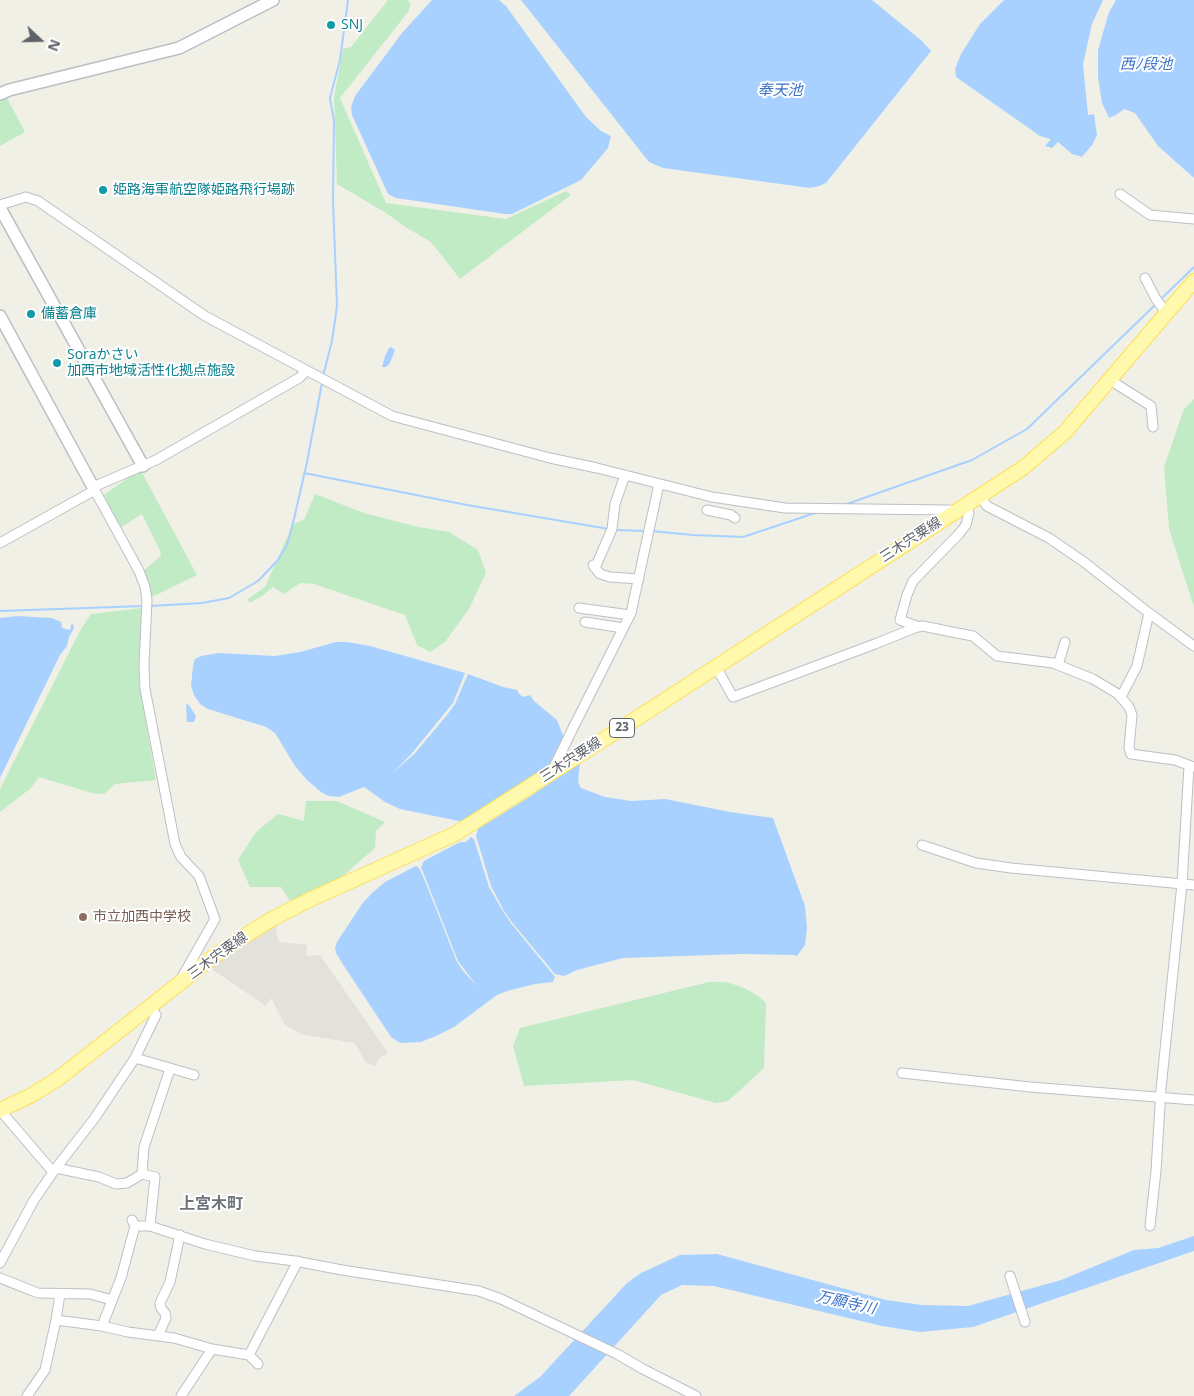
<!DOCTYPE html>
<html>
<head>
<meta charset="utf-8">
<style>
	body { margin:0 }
	#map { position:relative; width:1194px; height:1396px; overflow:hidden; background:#f1f0e6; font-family:"Open Sans",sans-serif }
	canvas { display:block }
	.north { position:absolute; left:15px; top:15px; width:50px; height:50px; -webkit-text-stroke:4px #fff; paint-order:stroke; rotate:111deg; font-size:14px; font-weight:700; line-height:20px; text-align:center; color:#5d6168 }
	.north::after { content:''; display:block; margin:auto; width:18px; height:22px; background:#5d6168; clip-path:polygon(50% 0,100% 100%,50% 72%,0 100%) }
</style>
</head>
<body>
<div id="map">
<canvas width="1194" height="1396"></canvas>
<div class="north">N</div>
</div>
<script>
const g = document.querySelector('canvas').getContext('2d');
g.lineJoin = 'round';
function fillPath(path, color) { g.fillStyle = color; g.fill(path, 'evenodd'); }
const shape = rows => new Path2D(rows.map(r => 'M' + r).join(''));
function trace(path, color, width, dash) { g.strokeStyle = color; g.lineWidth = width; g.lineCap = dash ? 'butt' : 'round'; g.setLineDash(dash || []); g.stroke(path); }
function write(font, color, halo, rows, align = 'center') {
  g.font = font + ' "Open Sans","Noto Sans JP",sans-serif'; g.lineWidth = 4; g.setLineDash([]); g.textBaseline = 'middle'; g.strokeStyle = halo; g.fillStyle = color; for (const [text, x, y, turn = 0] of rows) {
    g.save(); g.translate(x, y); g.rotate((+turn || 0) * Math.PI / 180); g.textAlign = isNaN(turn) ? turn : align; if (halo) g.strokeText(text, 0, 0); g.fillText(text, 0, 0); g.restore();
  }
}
const industrial = shape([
	[276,922,277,937,279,942,307,945,306,956,320,955,388,1053,379,1058,376,1066,366,1063,355,1043,304,1035,285,1025,271,998,266,1006,207,966]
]);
const green = shape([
	[388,0,407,0,411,4,408,12,340,98,386,203,506,219,566,191,571,195,460,279,431,242,407,228,386,213,337,184,334,97,343,49,351,47],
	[6,96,25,132,0,146,0,98],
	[1194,399,1194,607,1169,529,1164,467,1184,409],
	[140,469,197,575,150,598,142,572,161,556,160,551,142,514,120,528,104,495],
	[315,494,364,513,418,527,449,532,478,550,486,573,469,609,445,642,430,652,417,645,405,615,314,584,300,583,284,594,273,587,262,596,249,603,248,599,265,587,293,524,304,520],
	[142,608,139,684,156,780,115,784,104,794,92,793,39,777,31,788,0,812,0,789,81,629,91,614],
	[306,801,337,801,385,822,376,831,375,848,344,875,330,884,290,901,281,887,250,887,238,860,256,832,278,814,304,821],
	[709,982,726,982,742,987,757,995,766,1003,764,1068,728,1101,716,1103,633,1080,524,1086,513,1046,520,1028]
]);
const water = shape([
	[432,0,499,0,506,6,586,117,601,131,611,136,608,148,581,180,512,214,505,214,396,198,388,194,352,115,351,107,355,96,402,33],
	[521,0,872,0,922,41,931,51,826,183,819,186,810,188,663,168,649,162],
	[1004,0,1103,0,1092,24,1083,64,1088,115,1094,114,1097,135,1092,145,1082,157,1072,154,1058,142,1052,148,1045,146,1051,139,1040,136,956,77,955,69,961,54,980,24],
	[1116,0,1194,0,1194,178,1158,146,1135,113,1124,109,1116,115,1109,118,1102,103,1098,77,1098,50,1109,12],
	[391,347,395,350,390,363,386,367,382,367,385,356,389,348],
	[17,616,52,618,61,622,62,628,70,630,72,622,74,628,69,637,67,646,60,655,0,778,0,618],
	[336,642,347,642,370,646,465,673,453,703,413,752,393,773,415,753,447,715,455,704,468,674,503,687,517,690,520,695,524,697,530,695,534,701,557,720,564,738,551,764,464,822,400,809,385,802,364,787,339,797,329,796,321,792,307,780,295,766,275,733,266,727,208,709,200,704,194,695,191,686,193,666,195,659,201,656,219,653,275,656,300,652],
	[188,704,196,716,194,722,187,722,186,705],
	[580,762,578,782,581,788,605,797,631,801,665,799,730,812,773,818,805,906,807,928,805,945,797,956,794,955,742,954,623,958,577,970,564,976,555,974,511,921,504,911,491,886,476,836,478,829,531,796],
	[471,837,474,839,489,887,501,908,510,922,555,977,554,979,553,982,535,984,507,991,497,995,454,1027,436,1036,421,1042,400,1043,391,1037,342,963,336,953,335,948,337,942,362,904,372,893,385,882,416,866,419,868,425,881,457,962,463,971,477,986,458,961,421,867,424,861,460,842,466,842],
	[1194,1236,1194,1251,973,1327,920,1332,882,1326,714,1286,682,1285,661,1295,569,1396,514,1396,540,1377,627,1283,641,1273,680,1255,717,1254,886,1300,922,1305,968,1306,1061,1280,1134,1250,1158,1248]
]);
const stream = shape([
	[1160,300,1194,267],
	[323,376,332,341,337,306,333,200,334,121,330,98,340,60,348,0],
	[304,473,467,505,609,529],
	[844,505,972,460,1027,429,1155,305],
	[614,530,647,531],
	[651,531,693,535,743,537,815,513],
	[150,606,202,603,229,598,258,581,278,560,287,545,294,519,307,462,322,383],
	[0,611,143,606]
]);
const street = shape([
	[1120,194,1150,215,1194,219],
	[0,205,26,197,38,201,205,316,392,416,550,458,597,468,712,497,785,508,949,510,953,514],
	[1145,278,1156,299,1167,314],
	[1110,380,1151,406,1153,427],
	[980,496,987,506,1049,538,1084,562,1149,613,1194,646],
	[707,510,731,515,735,518],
	[0,543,95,490],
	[593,565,600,574,610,577,639,579],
	[595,568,612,529,615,504,625,475],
	[579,608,630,615],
	[585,622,623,628],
	[919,627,900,620,907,595,913,581,958,535,966,525,969,513,966,505],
	[1058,665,1065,642],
	[716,667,733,697,875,644,917,627,923,626,952,632,973,636,997,656,1053,663,1093,679,1118,694,1129,707,1132,715,1129,748,1131,754,1175,760,1194,767],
	[1121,697,1137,666,1149,613],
	[555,770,555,765,573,728,631,613,659,484],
	[922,845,976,863,1011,868,1194,885],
	[181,979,215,919,199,876,181,857,175,844,145,689,144,665,147,600,145,587,139,571,93,487,156,460,299,378,306,371],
	[135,1058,194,1075],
	[902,1073,1030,1087,1194,1100],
	[0,1110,53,1172],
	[56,1168,99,1177,116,1184,127,1183,142,1174],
	[135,1226,150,1226,205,1244,255,1256,295,1261,342,1270,479,1291,501,1299,617,1354,643,1369,696,1396],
	[150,1226,155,1177,142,1174,144,1147,170,1069],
	[1150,1226,1156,1171,1161,1089,1182,884,1189,766],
	[0,1263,34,1200,56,1168,94,1119,135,1058,156,1015,151,1007],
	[1010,1276,1025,1322],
	[0,1278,38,1293,90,1294,112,1300],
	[56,1320,102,1326,128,1332,174,1338,212,1349,249,1355,258,1364],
	[102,1326,121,1278,135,1226,132,1220],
	[158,1336,166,1318,165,1313,161,1308,160,1303,170,1282,180,1235],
	[249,1355,298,1261],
	[27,1396,45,1370,56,1320,60,1294],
	[181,1396,212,1349]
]);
const secondary = shape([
	[0,94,9,90,179,48,273,0],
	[0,208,143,466],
	[0,316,93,487]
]);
const primary = shape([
	[0,1110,30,1096,59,1078,213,957,238,940,272,919,309,900,455,834,628,724,1023,468,1065,432,1194,281]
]);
const markers = [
	[331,25,5,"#0f9aa8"],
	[103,190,5,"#0f9aa8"],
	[31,314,5,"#0f9aa8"],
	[57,363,5,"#0f9aa8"],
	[83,917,5,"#8d6e63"]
];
const shields = [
	[622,728,25]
];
const shieldNames = [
	["23",622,728]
];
const cultureNames = [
	["SNJ",341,25],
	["姫路海軍航空隊姫路飛行場跡",113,190],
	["備蓄倉庫",41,314],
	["Soraかさい",67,355],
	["加西市地域活性化拠点施設",67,371]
];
const streetNames = [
	["三木宍粟線",911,540,-33],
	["三木宍粟線",571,760,-33],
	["三木宍粟線",218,956,-36]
];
const educationNames = [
	["市立加西中学校",93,917]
];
const waterNames = [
	["西ﾉ段池",1146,65],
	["奉天池",780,91],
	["万願寺川",846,1303,13]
];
const quarterNames = [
	["上宮木町",211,1204]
];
fillPath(industrial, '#e2e1da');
fillPath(green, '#c0ebc4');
fillPath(water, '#a8d1ff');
trace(stream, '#a8d1ff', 2);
trace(street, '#bdbfc6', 11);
trace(secondary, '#bbbec5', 14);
trace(primary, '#ffdf51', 16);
trace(street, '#fff', 9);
trace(secondary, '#fff', 11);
trace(primary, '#fff9ad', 14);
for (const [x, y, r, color] of markers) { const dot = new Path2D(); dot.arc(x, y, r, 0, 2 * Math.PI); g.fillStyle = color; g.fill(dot); trace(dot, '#fff', 2); }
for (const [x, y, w] of shields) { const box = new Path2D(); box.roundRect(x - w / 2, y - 9.5, w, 19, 4); g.fillStyle = '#fff'; g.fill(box); trace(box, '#5d6168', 1); }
write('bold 12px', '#5d6168', null, shieldNames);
write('14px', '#0d838f', '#fff', cultureNames, 'left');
write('14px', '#5d6168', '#fff', streetNames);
write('14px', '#785e54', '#fff', educationNames, 'left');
write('italic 15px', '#3b72c6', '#fff', waterNames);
write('bold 16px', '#6e737a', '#fff', quarterNames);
</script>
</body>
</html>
